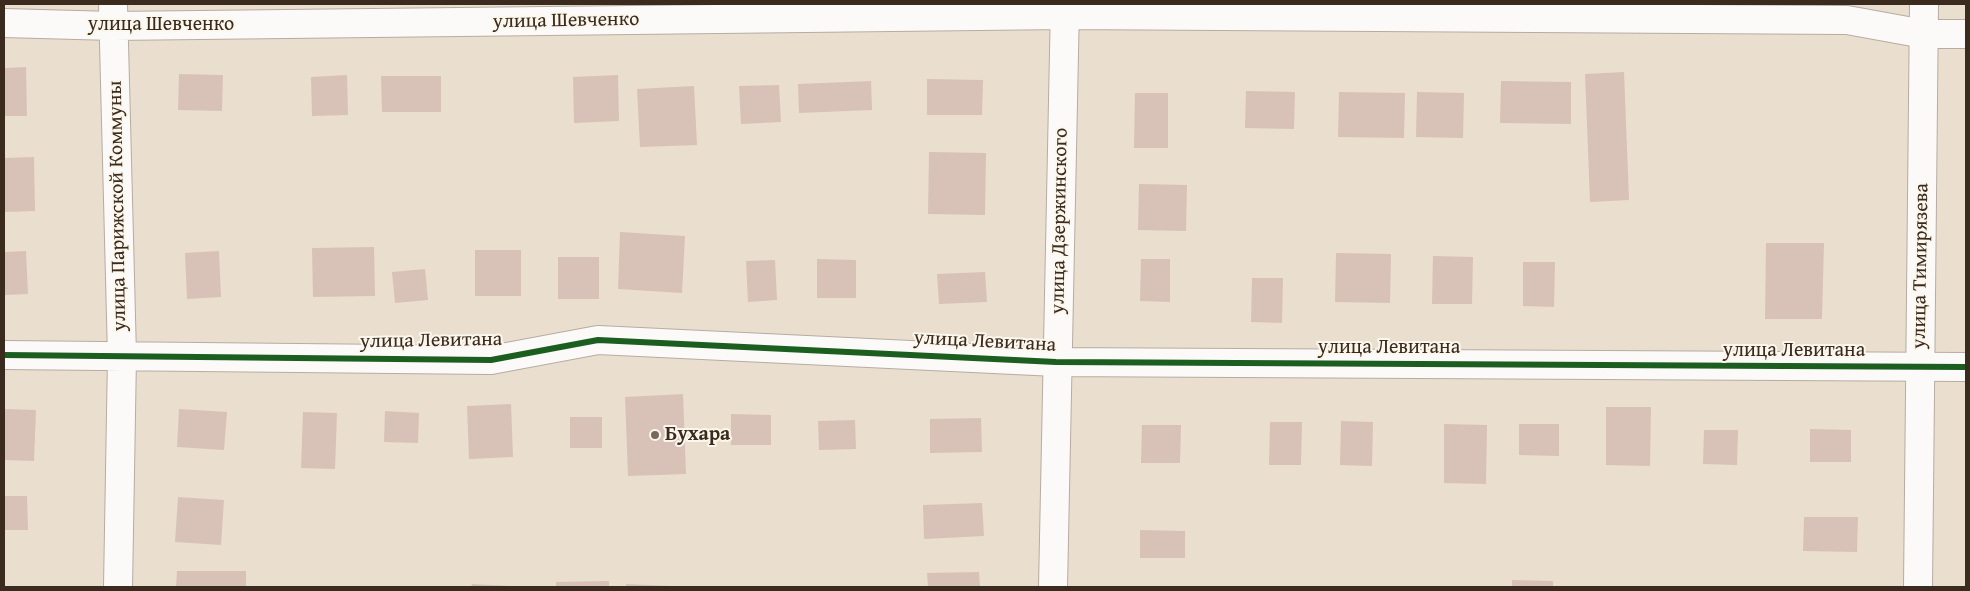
<!DOCTYPE html>
<html>
<head>
<meta charset="utf-8">
<style>
	body { margin:0 }
	#map { position:relative; width:1970px; height:591px; overflow:hidden; background:#eadecf; font-family:"Gentium Book Plus",serif }
	canvas { display:block }
	.frame { position:absolute; inset:0; border:5px solid #3b2a1e; pointer-events:none }
</style>
</head>
<body>
<div id="map">
<canvas width="1970" height="591"></canvas>
<div class="frame"></div>
</div>
<script>
const g = document.querySelector('canvas').getContext('2d');
g.lineJoin = 'round';
function fillPath(path, color) { g.fillStyle = color; g.fill(path, 'evenodd'); }
const shape = rows => new Path2D(rows.map(r => 'M' + r).join(''));
function trace(path, color, width, dash) { g.strokeStyle = color; g.lineWidth = width; g.lineCap = dash ? 'butt' : 'round'; g.setLineDash(dash || []); g.stroke(path); }
function write(font, color, halo, rows, align = 'center') {
  g.font = font + ' "Gentium Book Plus",serif'; g.lineWidth = 4; g.setLineDash([]); g.textBaseline = 'middle'; g.strokeStyle = halo; g.fillStyle = color; for (const [text, x, y, turn = 0] of rows) {
    g.save(); g.translate(x, y); g.rotate((+turn || 0) * Math.PI / 180); g.textAlign = isNaN(turn) ? turn : align; if (halo) g.strokeText(text, 0, 0); g.fillText(text, 0, 0); g.restore();
  }
}
const building = shape([
	[26,67,27,116,4,116,4,68],
	[1624,72,1629,200,1590,202,1585,74],
	[179,74,223,75,222,111,178,110],
	[347,75,348,115,312,116,311,77],
	[618,75,619,121,574,123,573,77],
	[381,76,441,76,441,112,382,112],
	[927,79,983,80,982,115,927,115],
	[871,81,872,110,799,113,798,84],
	[1501,81,1571,82,1571,124,1500,123],
	[779,85,781,122,741,124,739,86],
	[694,86,697,145,640,147,637,89],
	[1246,91,1295,92,1294,129,1245,128],
	[1339,92,1405,93,1404,138,1338,137],
	[1417,92,1464,93,1463,138,1416,137],
	[1135,93,1168,93,1168,148,1134,148],
	[929,152,986,153,985,215,928,214],
	[34,157,35,211,4,212,4,158],
	[1139,184,1187,185,1186,231,1138,230],
	[620,232,685,236,682,293,618,289],
	[1766,243,1824,243,1822,319,1765,319],
	[374,247,375,296,313,297,312,248],
	[475,250,521,250,521,296,475,296],
	[26,251,28,294,4,295,4,252],
	[219,251,221,297,187,299,185,253],
	[1336,253,1391,254,1390,303,1335,302],
	[1433,256,1473,257,1472,304,1432,304],
	[558,257,599,257,599,299,558,299],
	[817,259,856,260,856,298,817,298],
	[1141,259,1170,259,1170,302,1140,301],
	[775,260,777,300,748,302,746,261],
	[1523,262,1555,262,1554,307,1523,306],
	[425,269,428,300,395,303,392,272],
	[985,272,987,302,939,304,937,274],
	[1252,278,1283,278,1282,323,1251,322],
	[683,394,686,474,628,476,625,397],
	[511,404,513,457,469,459,467,406],
	[1606,407,1651,407,1650,466,1606,465],
	[4,409,36,410,34,461,4,460],
	[179,409,227,412,224,450,177,447],
	[385,411,419,413,418,443,384,442],
	[303,412,337,413,335,469,301,468],
	[731,414,771,415,771,445,731,445],
	[570,417,602,417,602,448,570,448],
	[981,418,982,452,930,453,930,419],
	[855,420,856,449,819,450,818,421],
	[1341,421,1373,422,1372,466,1340,465],
	[1270,422,1302,422,1301,465,1269,465],
	[1444,424,1487,425,1486,484,1444,483],
	[1519,424,1559,424,1559,456,1519,455],
	[1142,425,1181,425,1180,463,1141,463],
	[1810,429,1851,430,1851,462,1810,462],
	[1704,430,1738,430,1737,465,1703,464],
	[4,496,27,496,28,530,4,530],
	[178,497,224,500,221,545,175,542],
	[982,503,984,536,924,539,923,505],
	[1804,517,1858,517,1857,552,1803,551],
	[1140,530,1185,531,1185,558,1140,558],
	[177,571,246,571,246,587,176,587],
	[979,572,980,587,928,587,927,573],
	[1512,580,1553,581,1553,587,1512,587],
	[609,581,609,587,556,587,556,582],
	[472,584,511,586,511,587,471,587],
	[626,584,671,586,671,587,626,587]
]);
const street = shape([
	[113,4,122,356,118,587],
	[4,23,113,26,1065,15,1847,20,1924,34,1966,34],
	[4,355,491,360,598,340,1056,362,1966,367],
	[1053,587,1065,4]
]);
const secondary = shape([
	[1918,587,1924,4]
]);
const cycleway = shape([
	[4,355,491,360,598,340,1056,362,1966,367]
]);
const markers = [
	[655,435,5,"#78695c"]
];
const streetNames = [
	["улица Шевченко",566,21,-1],
	["улица Шевченко",161,25],
	["улица Парижской Коммуны",118,206,-91],
	["улица Дзержинского",1060,221,-89],
	["улица Тимирязева",1921,266,-89],
	["улица Левитана",431,341,-1],
	["улица Левитана",985,342,3],
	["улица Левитана",1389,348],
	["улица Левитана",1794,351]
];
const poiNames = [
	["Бухара",665,435]
];
fillPath(building, '#d8c2b8');
trace(street, '#b6aca2', 30);
trace(secondary, '#b6aca2', 30);
trace(street, '#fcfaf8', 28);
trace(secondary, '#fcfaf8', 28);
trace(cycleway, '#1b5e20', 6);
for (const [x, y, r, color] of markers) { const dot = new Path2D(); dot.arc(x, y, r, 0, 2 * Math.PI); g.fillStyle = color; g.fill(dot); trace(dot, '#fbf7ec', 2); }
write('20px', '#3b2a1e', '#fbf7ec', streetNames);
write('bold 20px', '#3b2a1e', '#fbf7ec', poiNames, 'left');
</script>
</body>
</html>
